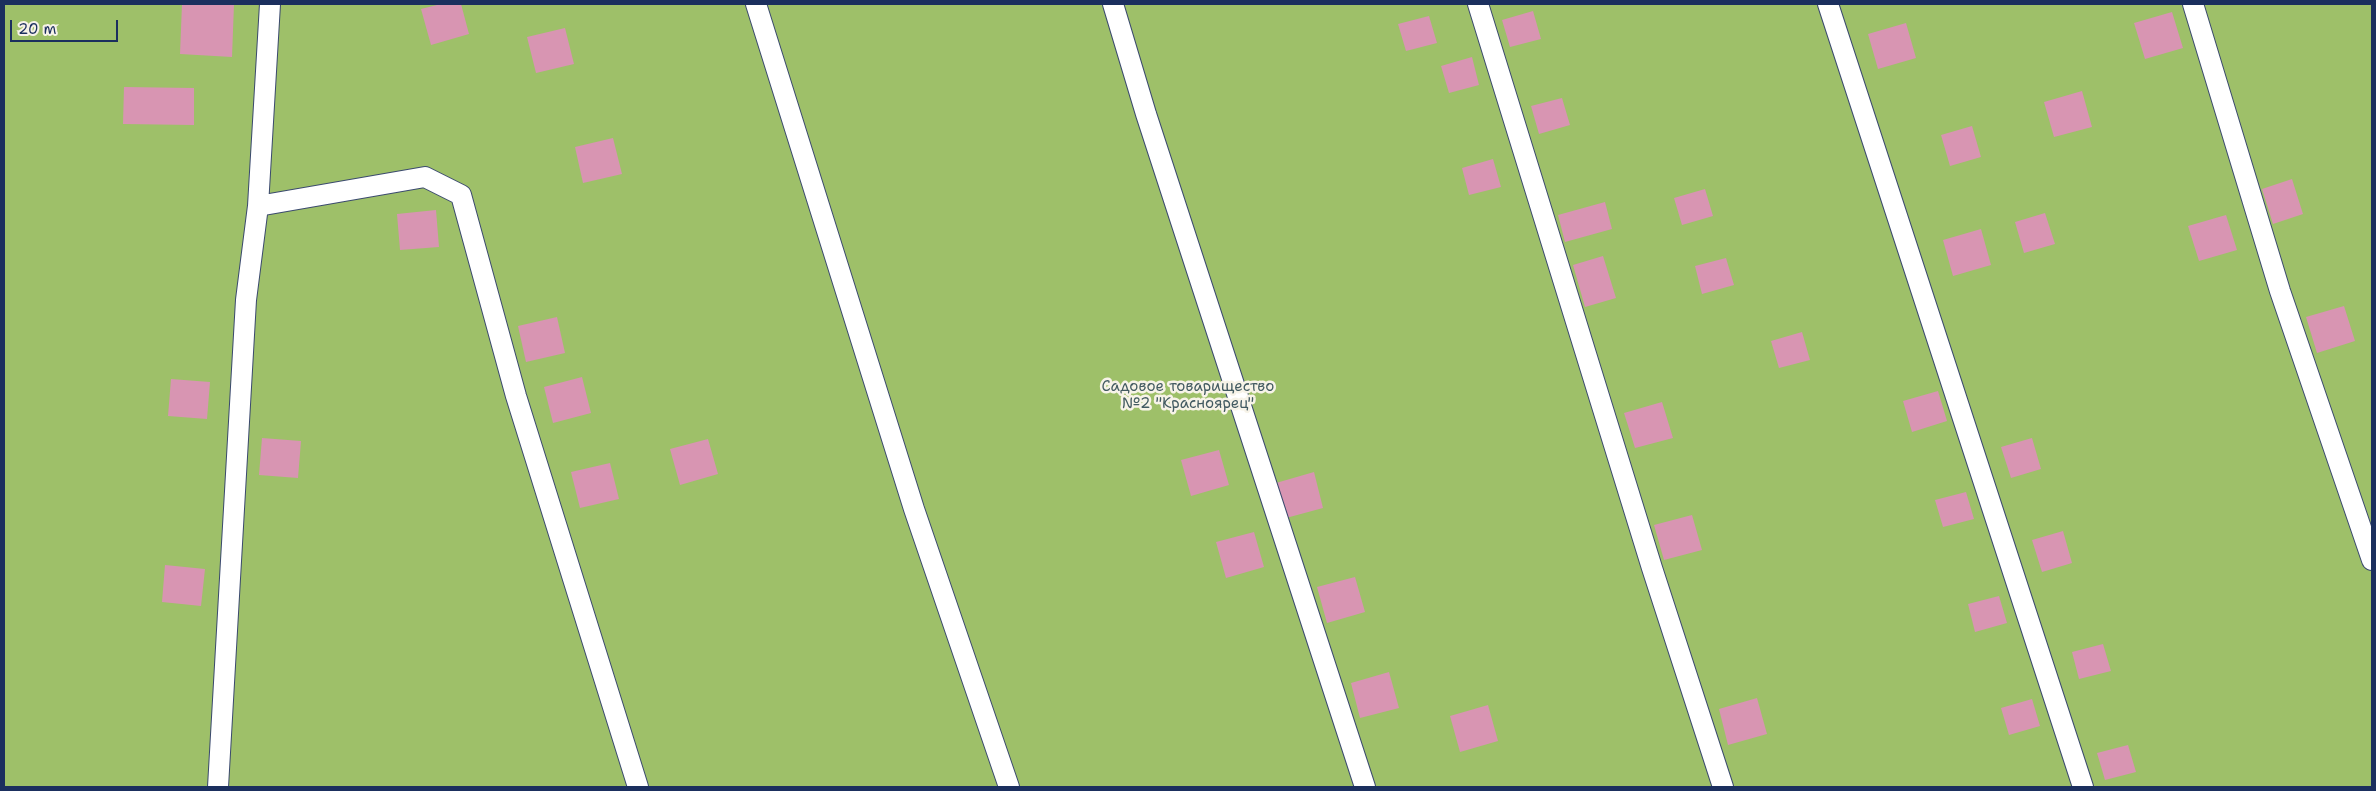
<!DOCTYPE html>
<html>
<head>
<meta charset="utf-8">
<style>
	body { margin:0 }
	#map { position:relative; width:2376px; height:791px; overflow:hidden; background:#f0e5ca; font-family:"Shantell Sans",sans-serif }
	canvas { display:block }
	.frame { position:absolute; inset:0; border:5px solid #1b2f5e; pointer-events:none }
	.scale { position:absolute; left:10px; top:20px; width:108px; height:22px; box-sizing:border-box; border:2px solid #1b2f5e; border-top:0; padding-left:6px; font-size:15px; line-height:18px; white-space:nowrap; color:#1b2f5e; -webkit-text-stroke:4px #f7f3e8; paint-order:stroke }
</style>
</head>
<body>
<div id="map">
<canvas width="2376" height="791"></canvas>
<div class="frame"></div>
<div class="scale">20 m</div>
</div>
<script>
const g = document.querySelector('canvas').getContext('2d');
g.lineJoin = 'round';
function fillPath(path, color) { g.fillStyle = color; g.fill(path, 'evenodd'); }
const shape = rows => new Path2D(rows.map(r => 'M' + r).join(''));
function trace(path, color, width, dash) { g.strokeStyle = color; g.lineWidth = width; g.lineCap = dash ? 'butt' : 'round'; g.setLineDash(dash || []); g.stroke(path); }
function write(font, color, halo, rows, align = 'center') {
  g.font = font + ' "Shantell Sans",sans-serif'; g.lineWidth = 5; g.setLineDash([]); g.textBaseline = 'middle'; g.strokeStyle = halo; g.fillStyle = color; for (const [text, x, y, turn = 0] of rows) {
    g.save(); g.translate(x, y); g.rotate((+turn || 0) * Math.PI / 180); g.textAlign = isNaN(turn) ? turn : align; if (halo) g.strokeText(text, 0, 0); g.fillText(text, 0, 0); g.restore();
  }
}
const green = shape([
	[4,4,2372,4,2372,787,4,787]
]);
const building = shape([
	[182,4,234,4,232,57,180,54],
	[441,4,461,4,469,34,431,45,421,9],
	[1533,11,1541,39,1510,47,1502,20],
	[2172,12,2183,48,2145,59,2134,23],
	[1429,16,1437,43,1406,51,1398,24],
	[1906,23,1916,58,1878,69,1868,34],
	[565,28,574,64,536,73,527,37],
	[1472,57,1479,85,1449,93,1441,66],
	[124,87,194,88,194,125,123,124],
	[2082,91,2092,127,2054,137,2044,102],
	[1562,98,1570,125,1539,134,1531,106],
	[1972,126,1981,157,1950,166,1941,135],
	[613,138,622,174,583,183,575,147],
	[1493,159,1501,187,1469,195,1462,168],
	[2292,179,2303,214,2273,224,2262,189],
	[1705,189,1713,216,1682,225,1674,198],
	[1605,202,1612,229,1565,242,1558,215],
	[436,210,439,247,400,250,397,214],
	[2045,213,2055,244,2024,253,2015,222],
	[2226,215,2237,250,2199,261,2188,226],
	[1981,229,1991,265,1953,276,1943,240],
	[1603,256,1616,298,1585,307,1573,265],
	[1726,258,1734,285,1702,294,1695,266],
	[2344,306,2355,341,2317,353,2306,317],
	[557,317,565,353,526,362,518,326],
	[1802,332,1810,360,1779,368,1771,341],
	[582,377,591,413,553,423,544,387],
	[171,379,210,382,207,419,168,416],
	[1938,391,1947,421,1912,432,1903,401],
	[1662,402,1673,438,1635,448,1624,413],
	[262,438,301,441,298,478,259,475],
	[2032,438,2041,469,2011,478,2001,447],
	[708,439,718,474,680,485,670,449],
	[1219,450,1229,485,1191,496,1181,460],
	[610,463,619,499,580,508,571,472],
	[1314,472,1323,508,1286,518,1276,483],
	[1966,492,1974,519,1943,527,1935,500],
	[1692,515,1702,550,1664,560,1654,525],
	[2063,531,2072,563,2042,572,2032,540],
	[1254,532,1264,567,1226,578,1216,542],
	[165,565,205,569,201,606,162,602],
	[1355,577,1365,612,1327,623,1317,587],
	[1999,596,2007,623,1975,632,1968,604],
	[2103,644,2111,671,2079,679,2072,652],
	[1389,672,1399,708,1360,718,1351,683],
	[1757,698,1767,734,1728,745,1719,709],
	[2032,699,2040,726,2009,735,2001,708],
	[1488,705,1498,741,1460,752,1450,716],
	[2128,745,2136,772,2105,780,2097,753]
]);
const service = shape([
	[756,4,914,509,1009,787],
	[1113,4,1146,114,1365,787],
	[1478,4,1652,568,1723,787],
	[1828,4,2083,787],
	[2193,4,2280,291,2372,560],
	[258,206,425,177,461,195,516,396,638,787],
	[218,787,246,300,258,206,270,4]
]);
const parkNames = [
	["Садовое товарищество",1188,387],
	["№2 \"Красноярец\"",1188,404]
];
fillPath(green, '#9ec069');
fillPath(building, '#d895b2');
trace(service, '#3b4a6e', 22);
trace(service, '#fff', 20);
write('15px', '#425a61', '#f7f3e8', parkNames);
</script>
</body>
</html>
